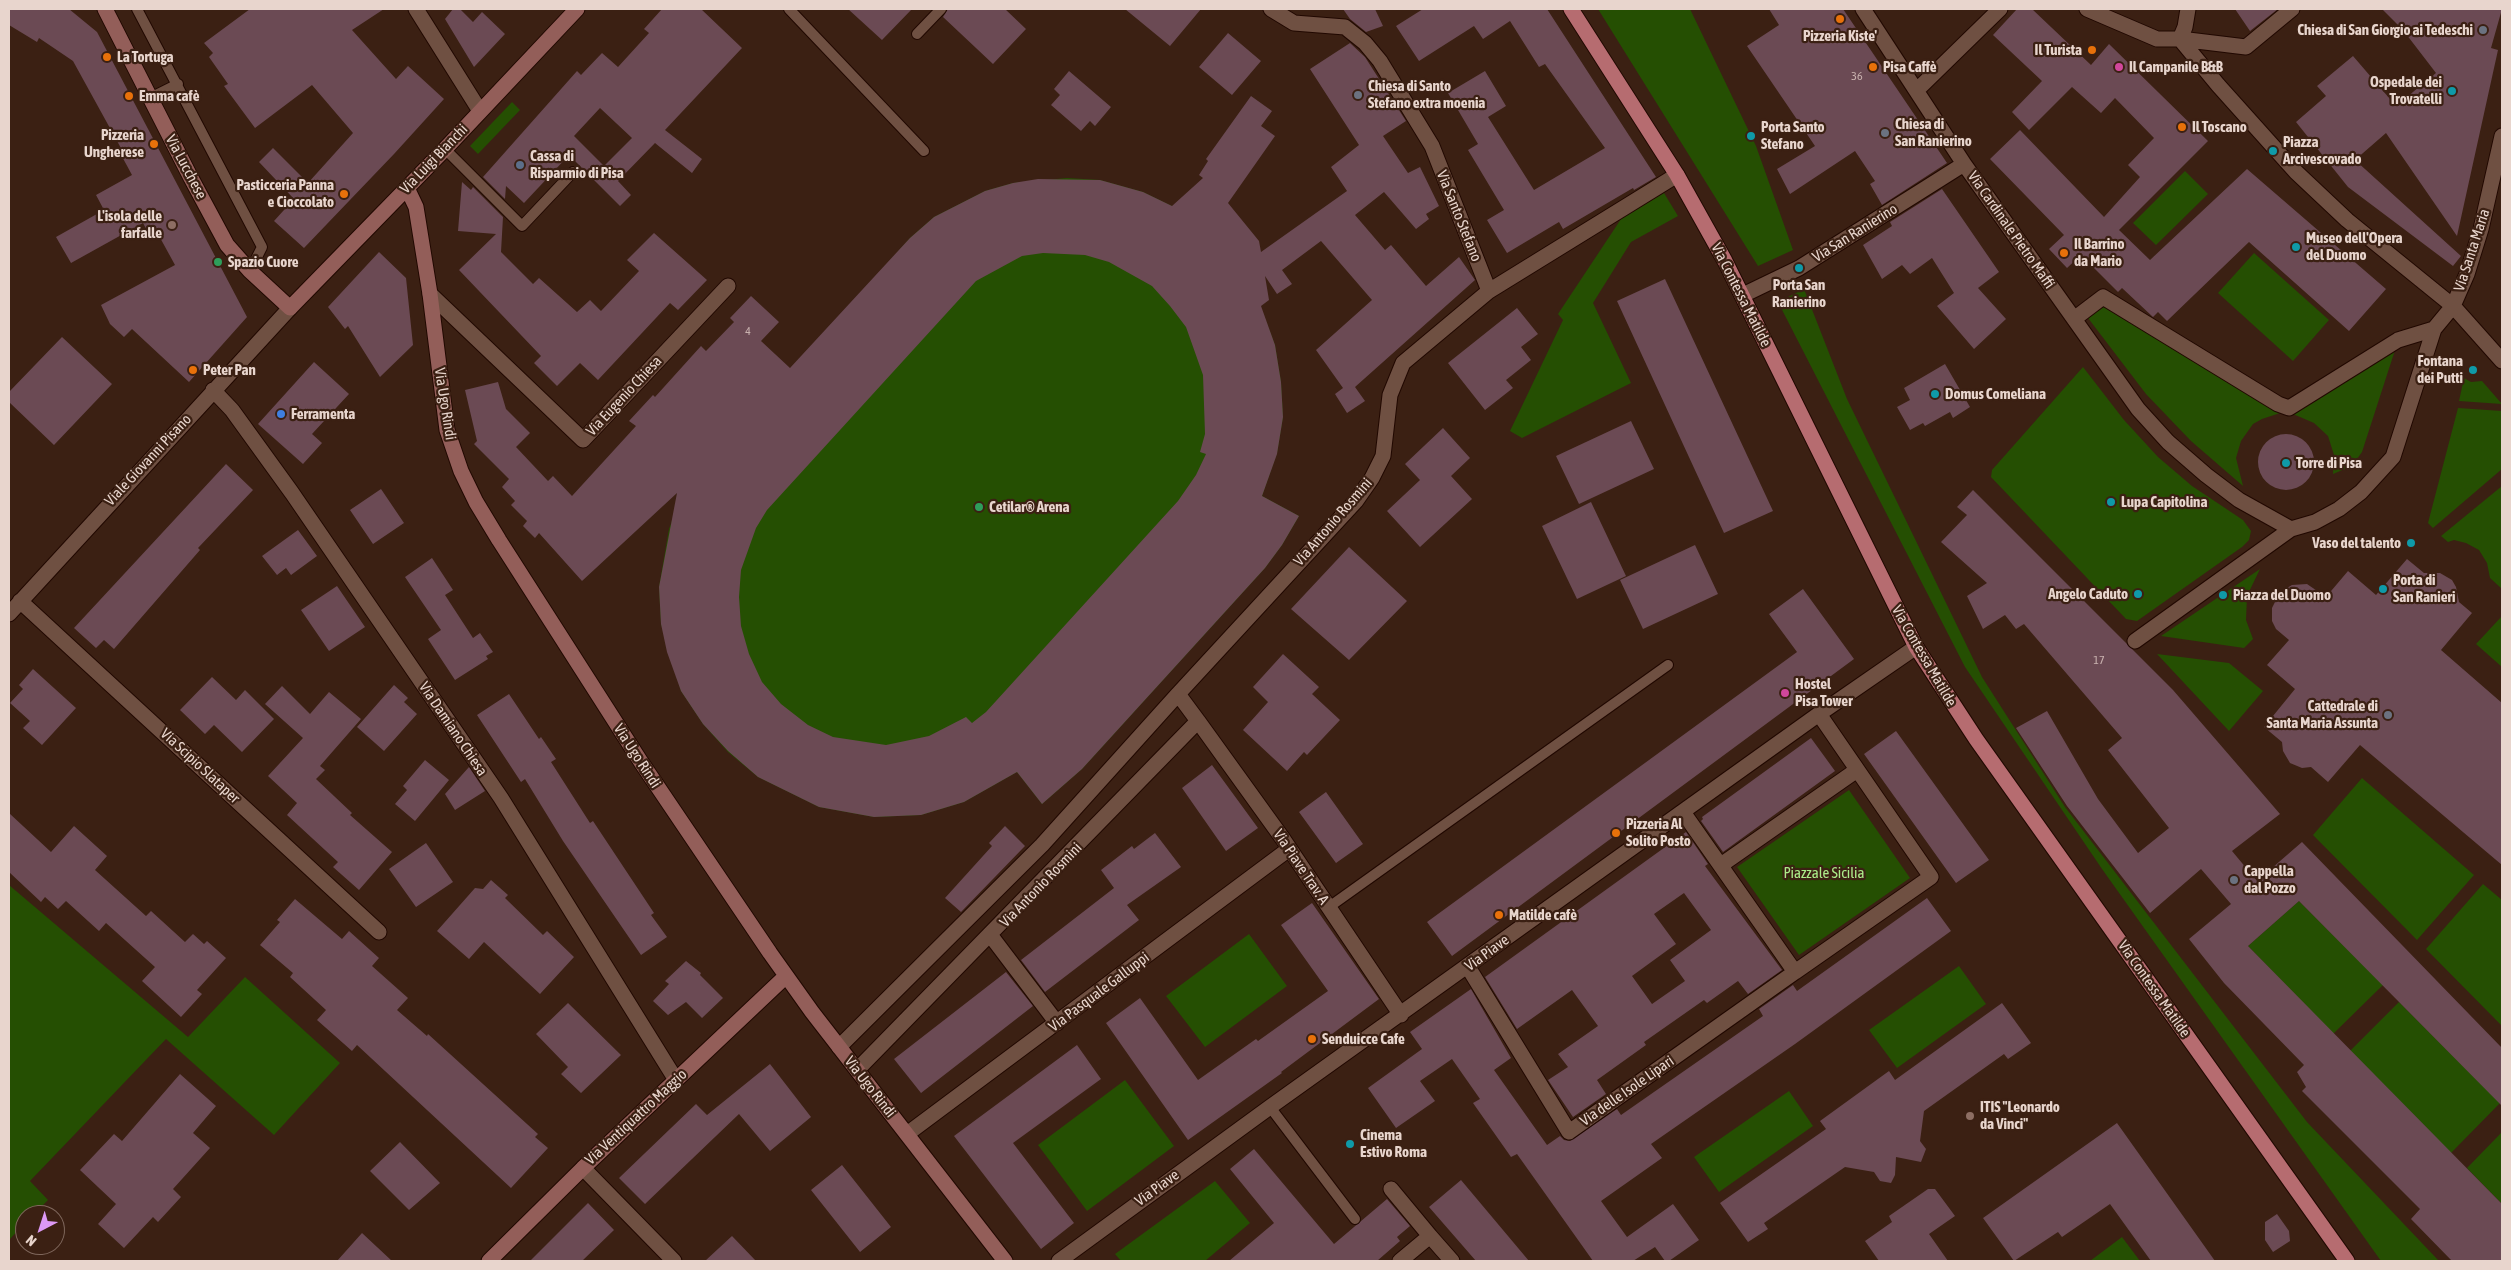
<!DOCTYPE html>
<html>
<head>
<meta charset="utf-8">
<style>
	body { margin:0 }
	#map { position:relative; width:2511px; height:1270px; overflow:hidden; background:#3b2013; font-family:"Asap Condensed",sans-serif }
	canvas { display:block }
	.frame { position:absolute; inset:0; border:10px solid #e8d5cd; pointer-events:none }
	.north { position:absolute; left:15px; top:1205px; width:50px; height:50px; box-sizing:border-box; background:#3b2013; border:1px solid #80685d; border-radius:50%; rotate:220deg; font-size:14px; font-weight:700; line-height:20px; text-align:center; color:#e8d5cd }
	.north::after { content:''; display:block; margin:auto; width:18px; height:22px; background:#dc99f4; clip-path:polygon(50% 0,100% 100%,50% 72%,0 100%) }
</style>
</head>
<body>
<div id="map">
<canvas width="2511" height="1270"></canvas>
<div class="frame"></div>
<div class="north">N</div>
</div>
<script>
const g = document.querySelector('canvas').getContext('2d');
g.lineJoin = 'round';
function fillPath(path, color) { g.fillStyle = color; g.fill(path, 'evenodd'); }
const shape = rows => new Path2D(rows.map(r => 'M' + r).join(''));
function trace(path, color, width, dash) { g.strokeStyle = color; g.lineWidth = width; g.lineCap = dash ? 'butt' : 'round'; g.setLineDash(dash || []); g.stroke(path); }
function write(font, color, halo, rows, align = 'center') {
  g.font = font + ' "Asap Condensed",sans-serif'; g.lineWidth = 4.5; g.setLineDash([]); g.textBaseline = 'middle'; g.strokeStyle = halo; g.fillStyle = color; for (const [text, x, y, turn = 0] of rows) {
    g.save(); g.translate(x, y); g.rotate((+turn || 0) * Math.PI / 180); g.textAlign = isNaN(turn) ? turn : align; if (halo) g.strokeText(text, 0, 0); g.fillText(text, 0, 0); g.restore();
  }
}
const green = shape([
	[1598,9,1690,9,1756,146,1793,250,1758,266],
	[512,102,520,110,478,154,470,146],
	[2185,171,2208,194,2156,245,2133,223],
	[1067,178,1100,180,1143,192,1178,209,1255,292,1275,345,1281,382,1283,417,1277,453,1262,496,1299,516,1282,545,1265,568,1082,769,1042,804,1017,772,964,802,921,815,874,817,819,807,758,777,728,752,703,724,681,691,661,624,659,587,669,529,681,497,910,238,934,217,985,191,1013,183],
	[1664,193,1678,216,1631,242,1593,303,1631,383,1522,438,1510,431,1563,320,1558,314,1621,219],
	[2254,253,2329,320,2293,361,2218,293],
	[1804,289,1847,399,1982,677,2065,807,2307,1122,2439,1261,2381,1261,2102,869,1965,667,1778,302],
	[2102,306,2280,413,2262,419,2253,424,2241,441,2236,458,2243,486,2191,441,2146,394,2088,318],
	[2396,347,2362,452,2352,466,2333,474,2334,455,2328,436,2314,423,2293,414],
	[2083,367,2124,420,2158,457,2192,486,2243,520,2251,531,2249,540,2242,547,2137,621,2126,619,1991,477,1992,470],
	[2464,378,2471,382,2482,381,2502,404,2459,401],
	[2458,408,2502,411,2502,469,2433,528,2428,523],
	[2502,486,2502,589,2490,578,2487,563,2479,550,2466,543,2454,540,2448,542,2441,536],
	[2260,569,2247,596,2246,620,2253,639,2244,648,2161,636],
	[2502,616,2502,667,2476,644],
	[2157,654,2229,663,2263,691,2229,731],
	[2362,778,2474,875,2417,940,2313,835],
	[1849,790,1910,878,1799,955,1737,867],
	[2483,884,2502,900,2502,1026,2426,949],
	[9,885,188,1037,245,977,340,1063,274,1135,166,1039,30,1181,48,1200,33,1215,25,1215,25,1223,9,1240],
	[2299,901,2383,985,2333,1034,2248,946],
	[1249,934,1287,986,1205,1047,1166,996],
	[1959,966,1986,1004,1897,1068,1869,1030],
	[2399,1002,2500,1103,2451,1153,2350,1051],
	[1125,1080,1174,1146,1087,1211,1038,1145],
	[1789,1091,1813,1126,1719,1192,1694,1157],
	[2502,1132,2502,1204,2467,1168],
	[1215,1181,1250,1223,1205,1261,1121,1261,1115,1254],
	[2122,1237,2140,1261,2090,1261]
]);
const building = shape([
	[9,9,69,9,97,32,247,317,189,382,132,329,124,337,110,324,101,305,175,265,158,234,151,238,143,223,71,263,56,237,104,210,96,195,132,175,119,151,122,150,73,61,39,38,37,42,9,25],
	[250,9,384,9,352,30,396,79,408,66,444,99,394,154,304,248,274,221,294,199,259,162,273,148,308,183,353,133,312,85,255,128,224,86,228,84,209,57,213,53,204,43],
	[453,9,460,9,473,22,482,12,505,34,474,67,445,19],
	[662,9,701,9,742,48,665,130,702,159,692,173,655,143,618,181,631,195,620,206,569,155,524,203,506,186,505,199,483,177,577,71,581,75,602,53,618,67,649,33,644,29],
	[600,108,632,138,604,166,574,136],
	[848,9,912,9,882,40],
	[948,9,1005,9,1026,29,993,64,943,17],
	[1125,9,1201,9,1170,46],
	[1343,9,1375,9,1383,26,1366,32,1350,19],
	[1423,9,1547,9,1656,177,1634,190,1633,188,1563,229,1559,222,1507,253,1487,220,1504,210,1468,150,1478,144,1448,93,1485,71,1506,106,1488,117,1534,190,1605,148,1545,64,1539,67,1510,21,1483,39,1474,26,1419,61,1396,26],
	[1769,9,1843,9,1947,163,1882,205,1870,184,1875,181,1855,151,1790,194,1777,169,1815,146,1747,46,1779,25],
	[2017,9,2032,9,2091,65,2109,44,2208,141,2119,230,2150,260,2247,169,2386,289,2349,331,2249,242,2167,321,2158,312,2153,317,2122,288,2118,292,2081,255,2067,268,2049,249,2064,235,1990,159,2020,130,2104,217,2140,177,2128,165,2154,138,2115,98,2101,113,2072,87,2029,130,2012,112,2042,81,1993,35],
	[2235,9,2278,9,2250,31],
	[2382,9,2502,9,2491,48,2498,50,2457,236,2386,133,2355,160,2461,256,2453,266,2348,187,2296,122,2326,96,2317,86,2353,56,2396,106,2436,73,2403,30],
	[1228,33,1261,61,1232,95,1199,67],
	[1350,43,1365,57,1406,121,1383,136,1408,173,1420,167,1439,206,1426,214,1429,219,1416,229,1384,192,1355,215,1385,250,1391,245,1426,286,1459,257,1475,280,1355,387,1365,401,1347,413,1335,394,1343,388,1316,350,1372,300,1321,241,1282,270,1292,284,1277,294,1265,276,1269,300,1261,306,1275,345,1281,382,1283,417,1277,454,1262,496,1299,516,1282,545,1265,568,1082,769,1042,804,1017,772,964,802,921,815,874,817,819,807,758,777,728,751,703,724,681,691,667,652,661,624,659,587,677,493,582,581,539,533,535,538,523,526,527,521,511,505,515,501,502,487,509,479,474,444,477,441,465,390,498,382,506,409,530,433,516,447,548,481,553,476,572,496,636,426,629,421,653,395,655,397,701,346,706,351,734,322,730,318,751,296,779,322,761,341,790,368,910,238,934,217,985,191,1013,183,1038,179,1100,180,1143,192,1172,206,1203,178,1199,175,1208,161,1206,159,1251,96,1272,111,1261,126,1275,136,1228,203,1259,241,1261,252,1347,191,1331,167,1359,145,1310,69],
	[1043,253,1085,255,1109,262,1152,286,1170,306,1186,327,1203,375,1205,434,1200,452,1206,454,1196,475,1178,501,986,712,972,723,966,717,929,736,886,745,833,737,808,725,781,704,762,682,749,654,741,626,739,597,741,570,756,528,767,510,976,281,1022,256],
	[1069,71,1111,107,1095,126,1090,121,1081,131,1051,105,1060,95,1054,89],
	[462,182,471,190,473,187,503,217,501,252,533,284,539,278,577,312,590,300,601,311,639,271,627,260,654,233,707,280,678,310,670,303,598,380,580,363,557,386,534,363,541,356,459,270,496,234,458,231],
	[1942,189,1999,272,1978,288,2006,319,1974,349,1937,306,1954,293,1932,258,1910,274,1902,265,1882,279,1863,245,1892,226,1890,222],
	[379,252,406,278,413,345,380,377,348,326,345,329,328,307],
	[1665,279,1773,511,1724,533,1617,301],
	[1517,308,1538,334,1521,347,1531,360,1506,380,1513,388,1485,410,1448,363],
	[62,337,112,384,54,445,9,402,9,392],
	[314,362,349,394,312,434,322,443,303,464,258,424],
	[1945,364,1970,407,1953,418,1950,412,1925,426,1923,423,1910,430,1897,407,1910,400,1904,388],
	[1631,421,1654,469,1579,504,1556,456],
	[1443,428,1470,458,1451,476,1472,499,1420,547,1387,511,1420,480,1405,464],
	'2258 462a28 28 0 1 1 56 0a28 28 0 1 1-56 0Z',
	[226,464,253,490,198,548,200,550,114,649,104,640,96,648,74,628],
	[381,489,404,523,373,544,350,510],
	[1973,490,2173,690,2280,814,2232,851,2257,881,2302,842,2502,1048,2502,1106,2299,901,2248,946,2502,1204,2502,1261,2452,1261,2411,1219,2420,1209,2302,1091,2306,1087,2297,1072,2304,1065,2224,983,2189,939,2231,904,2201,869,2150,913,2067,806,2016,728,2047,711,2098,799,2138,853,2169,828,2108,750,2122,738,2024,624,2016,629,2005,615,1983,629,1967,596,1987,583,1941,542,1967,515,1957,507],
	[1591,502,1626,576,1577,599,1542,526],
	[298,530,317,556,291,575,286,568,277,575,262,556],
	[1695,545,1718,594,1643,629,1620,580],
	[1349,547,1407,601,1349,660,1291,609],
	[432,558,453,590,445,595,473,638,480,633,493,652,486,656,488,659,455,680,428,639,441,630,405,577],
	[2407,559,2424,573,2440,573,2452,580,2456,587,2459,602,2472,613,2441,650,2502,703,2502,865,2360,745,2328,782,2311,767,2302,768,2290,763,2283,751,2282,742,2264,727,2295,689,2267,665,2289,640,2276,629,2272,621,2272,608,2280,592,2292,585,2307,584,2326,597,2348,571,2376,595],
	[337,586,365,627,329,651,301,610],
	[1803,589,1854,659,1452,956,1427,922,1797,652,1769,614],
	[1283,654,1319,687,1312,694,1340,720,1307,755,1304,752,1287,771,1243,730,1268,702,1253,687],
	[33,669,76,708,42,745,23,728,30,721,10,703,23,689,19,685],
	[212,677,236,700,245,690,274,719,242,752,214,725,205,734,180,710],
	[394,685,408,698,404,702,417,714,384,751,357,727],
	[282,686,310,714,329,692,361,719,320,766,325,770,316,779,352,813,350,815,392,852,359,890,333,867,338,862,287,815,297,803,268,776,303,738,265,704],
	[509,694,539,739,541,737,556,759,551,762,590,823,593,821,654,913,651,915,667,937,641,955,563,841,525,779,521,782,477,715],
	[1896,731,1989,860,1956,883,1864,754],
	[1811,738,1835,771,1723,852,1701,821,1703,819,1702,817],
	[425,760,449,780,415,821,395,804,407,790,403,786],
	[1212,765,1258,828,1226,851,1182,788],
	[469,767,485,791,455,810,445,794],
	[1326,792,1363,844,1336,863,1299,812],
	[9,813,51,852,74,826,107,856,95,870,146,916,151,911,185,942,193,934,204,944,207,941,226,958,197,990,202,994,181,1017,142,981,155,967,106,923,99,931,66,901,58,909,45,897,41,902,9,872],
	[1005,826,1025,846,961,912,945,898,992,846,989,843],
	[1686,832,1708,864,1705,866,1782,970,1748,994,1738,981,1707,1003,1704,1000,1644,1042,1646,1045,1597,1080,1606,1094,1573,1117,1548,1080,1568,1067,1558,1054,1598,1026,1572,990,1517,1029,1485,977],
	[1684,893,1711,930,1670,960,1685,981,1652,1004,1632,976,1676,944,1654,914],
	[1155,833,1181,867,1127,905,1139,920,1045,992,1021,960,1114,888,1101,870,1132,846,1134,849],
	[426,843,453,882,416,907,389,869],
	[491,880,508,895,505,898,543,935,547,931,574,957,540,994,484,942,469,959,437,931,475,888,483,889],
	[1927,898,1951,931,1795,1044,1651,1144,1662,1158,1601,1201,1627,1237,1673,1204,1699,1240,1669,1261,1665,1261,1655,1247,1633,1261,1593,1261,1517,1154,1511,1157,1473,1103,1480,1099,1452,1059,1420,1081,1435,1101,1396,1128,1368,1088,1422,1049,1410,1032,1471,989,1511,1058,1494,1070,1547,1145,1560,1136,1564,1140,1570,1141,1617,1109,1621,1115,1763,1016,1759,1009,1793,985,1797,991],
	[295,899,342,939,349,931,379,958,372,966,408,998,397,1010,427,1036,428,1034,538,1134,535,1137,548,1148,511,1188,357,1045,352,1051,317,1020,326,1010,290,977,293,973,260,945,280,922,277,920],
	[1312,903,1379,999,1281,1072,1282,1073,1188,1140,1106,1023,1140,998,1198,1080,1256,1039,1258,1041,1328,991,1281,925],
	[686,961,701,973,700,975,723,998,702,1018,686,1002,668,1015,653,1001,669,984,665,981],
	[1006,972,1033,1006,921,1093,894,1059],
	[568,1003,621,1055,581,1093,561,1074,568,1067,536,1034],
	[2002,1003,2031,1043,2008,1059,2004,1054,1924,1111,1920,1141,1926,1149,1921,1162,1896,1157,1895,1175,1891,1183,1880,1181,1874,1172,1845,1167,1764,1223,1768,1229,1748,1242,1720,1203,1826,1129,1820,1121,1889,1071,1895,1080],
	[1077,1045,1101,1079,1013,1143,1074,1223,1041,1249,954,1136],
	[770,1064,811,1117,770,1151,739,1114,645,1204,619,1178,696,1104,707,1115],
	[180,1074,216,1106,193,1133,210,1148,173,1189,181,1197,158,1222,153,1217,124,1248,98,1224,116,1204,80,1170,114,1134,122,1141],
	[2117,1123,2215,1261,2151,1261,2110,1204,2062,1237,2058,1232,2014,1261,1983,1218],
	[400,1142,440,1183,409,1210,370,1171],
	[1254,1149,1334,1244,1387,1199,1410,1226,1397,1237,1400,1241,1377,1261,1229,1261,1274,1223,1230,1169],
	[842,1165,891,1227,860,1252,811,1190],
	[1461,1180,1529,1261,1476,1261,1429,1207],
	[1928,1189,1935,1189,1955,1216,1929,1234,1948,1261,1879,1261,1865,1241,1892,1222,1889,1216],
	[588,1203,614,1230,582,1261,530,1261],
	[2277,1214,2289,1231,2290,1241,2273,1252,2265,1240,2265,1222],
	[362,1233,392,1261,337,1261],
	[732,1236,756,1261,705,1261]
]);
const lane = shape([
	[137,9,262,247,250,271],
	[789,9,924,151],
	[917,34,941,9],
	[150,98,178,84],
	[445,149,522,226,573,172],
	[1329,907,1668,665],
	[1270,1107,1355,1219]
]);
const street = shape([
	[416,9,480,111],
	[1271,9,1294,23,1345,27,1365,43,1380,61,1432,146,1489,291],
	[1863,9,1964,164,2138,409,2168,442,2206,475,2239,500,2291,529],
	[2087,9,2157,39,2180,39,2246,47,2292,9],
	[2188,9,2185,27,2180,39,2218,85,2296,172,2347,220,2453,306,2502,361],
	[1917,90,2000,9],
	[430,294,583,440,728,286],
	[1743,295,1799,268,1964,164],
	[2074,319,2103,297,2278,404,2289,408,2398,340,2434,329],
	[213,390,232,410,292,493,501,798,676,1080],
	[20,601,379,932],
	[9,614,290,308],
	[2135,641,2291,529,2315,522,2339,509,2361,492,2393,457,2434,329,2453,306,2467,274,2481,229,2502,136],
	[1178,694,1356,501,1372,478,1383,456,1390,395,1403,363,1489,291,1677,175],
	[1198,721,1283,839,1401,1015],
	[1683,812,1795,972,1931,877,1819,714],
	[1721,865,1857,770],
	[991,936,1057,1023],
	[1468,967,1569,1132,1795,972],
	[839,1047,1042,845,1178,694,1198,721,857,1070],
	[907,1134,1289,849],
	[583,1168,674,1261],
	[1391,1189,1430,1236],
	[1059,1261,1270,1107,1819,714,1916,647],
	[1400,1261,1430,1236,1452,1261]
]);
const secondary = shape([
	[105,9,191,178,227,245,250,271,290,308,445,149,577,9],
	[407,188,416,207,430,294,447,430,461,471,476,502,499,540,641,762,770,953,812,1012,1005,1261],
	[489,1261,583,1168,786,976]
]);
const primary = shape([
	[1571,9,1677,175,1725,261,1916,647,1976,739,2347,1261]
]);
const markers = [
	[1840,19,5,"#e8710a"],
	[2483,30,5,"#6b7280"],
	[2092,50,5,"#e8710a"],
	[107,57,5,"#e8710a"],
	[1873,67,5,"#e8710a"],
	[2119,67,5,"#d1479c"],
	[2452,91,5,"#0f9aa8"],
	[1358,95,5,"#6b7280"],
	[129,96,5,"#e8710a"],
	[2182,127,5,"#e8710a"],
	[1885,133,5,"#6b7280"],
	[1751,136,5,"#0f9aa8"],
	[154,144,5,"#e8710a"],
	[2273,151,5,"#0f9aa8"],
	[520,165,5,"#5c6f8a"],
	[344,194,5,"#e8710a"],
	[172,225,5,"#8d6e63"],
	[2296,247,5,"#0f9aa8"],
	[2064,253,5,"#e8710a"],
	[218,262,5,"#2e9e5b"],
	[1799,268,5,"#0f9aa8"],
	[193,370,5,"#e8710a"],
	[2473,370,5,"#0f9aa8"],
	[1935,394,5,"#0f9aa8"],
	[281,414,5,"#3f7fe0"],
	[2286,463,5,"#0f9aa8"],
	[2111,502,5,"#0f9aa8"],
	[979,507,5,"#2e9e5b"],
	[2411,543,5,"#0f9aa8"],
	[2383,589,5,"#0f9aa8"],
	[2138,594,5,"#0f9aa8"],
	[2223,595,5,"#0f9aa8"],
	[1785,693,5,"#d1479c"],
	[2388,715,5,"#6b7280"],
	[1616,833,5,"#e8710a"],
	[2234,880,5,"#6b7280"],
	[1499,915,5,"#e8710a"],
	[1312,1039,5,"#e8710a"],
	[1970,1116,5,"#8d6e63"],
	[1350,1144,5,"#0f9aa8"]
];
const numberNames = [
	["36",1857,76],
	["4",748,331],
	["17",2099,660]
];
const poiNames = [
	["Chiesa di San Giorgio ai Tedeschi",2473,30,"right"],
	["Pizzeria Kiste'",1840,36,"center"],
	["Il Turista",2082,50,"right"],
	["La Tortuga",117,57],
	["Pisa Caffè",1883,67],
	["Il Campanile B&B",2129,67],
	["Ospedale dei",2442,82,"right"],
	["Trovatelli",2442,99,"right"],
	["Chiesa di Santo",1368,86],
	["Stefano extra moenia",1368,103],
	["Emma cafè",139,96],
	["Chiesa di",1895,124],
	["San Ranierino",1895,141],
	["Porta Santo",1761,127],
	["Stefano",1761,144],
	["Il Toscano",2192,127],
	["Pizzeria",144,135,"right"],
	["Ungherese",144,152,"right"],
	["Piazza",2283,142],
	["Arcivescovado",2283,159],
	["Cassa di",530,156],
	["Risparmio di Pisa",530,173],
	["Pasticceria Panna",334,185,"right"],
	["e Cioccolato",334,202,"right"],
	["L'isola delle",162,216,"right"],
	["farfalle",162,233,"right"],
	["Museo dell'Opera",2306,238],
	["del Duomo",2306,255],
	["Il Barrino",2074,244],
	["da Mario",2074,261],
	["Spazio Cuore",228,262],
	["Porta San",1799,285,"center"],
	["Ranierino",1799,302,"center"],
	["Fontana",2463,361,"right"],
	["dei Putti",2463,378,"right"],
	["Peter Pan",203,370],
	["Domus Comeliana",1945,394],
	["Ferramenta",291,414],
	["Torre di Pisa",2296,463],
	["Lupa Capitolina",2121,502],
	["Cetilar® Arena",989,507],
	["Vaso del talento",2401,543,"right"],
	["Porta di",2393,580],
	["San Ranieri",2393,597],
	["Angelo Caduto",2128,594,"right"],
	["Piazza del Duomo",2233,595],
	["Hostel",1795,684],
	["Pisa Tower",1795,701],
	["Cattedrale di",2378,706,"right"],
	["Santa Maria Assunta",2378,723,"right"],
	["Pizzeria Al",1626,824],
	["Solito Posto",1626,841],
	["Cappella",2244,871],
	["dal Pozzo",2244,888],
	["Matilde cafè",1509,915],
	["Senduicce Cafe",1322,1039],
	["ITIS \"Leonardo",1980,1107],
	["da Vinci\"",1980,1124],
	["Cinema",1360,1135],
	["Estivo Roma",1360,1152]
];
const streetNames = [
	["Via Luigi Bianchi",434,159,-46],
	["Via Lucchese",186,167,62],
	["Via Santo Stefano",1459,216,68],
	["Via Cardinale Pietro Maffi",2011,230,55],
	["Via San Ranierino",1855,233,-32],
	["Via Santa Maria",2472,250,-72],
	["Via Contessa Matilde",1741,295,63],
	["Via Eugenio Chiesa",624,396,-47],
	["Via Ugo Rindi",445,404,81],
	["Viale Giovanni Pisano",148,460,-47],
	["Via Antonio Rosmini",1333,522,-49],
	["Via Contessa Matilde",1924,656,60],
	["Via Damiano Chiesa",453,729,56],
	["Via Ugo Rindi",637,756,57],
	["Via Scipio Slataper",200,766,43],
	["Via Piave Trav. A",1301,867,56],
	["Via Antonio Rosmini",1041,885,-46],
	["Via Piave",1487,953,-36],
	["Via Contessa Matilde",2154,989,55],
	["Via Pasquale Galluppi",1099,992,-37],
	["Via Ugo Rindi",870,1087,52],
	["Via delle Isole Lipari",1627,1091,-35],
	["Via Ventiquattro Maggio",636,1117,-43],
	["Via Piave",1157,1188,-36]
];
const parkNames = [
	["Piazzale Sicilia",1824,873]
];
fillPath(green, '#254f02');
fillPath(building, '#6b4a54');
trace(lane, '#210801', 12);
trace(street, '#210801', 17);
trace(secondary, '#210801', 17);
trace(primary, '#210801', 17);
trace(lane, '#6f5042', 10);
trace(street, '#6f5042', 15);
trace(secondary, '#935e59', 15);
trace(primary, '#b66c70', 15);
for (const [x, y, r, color] of markers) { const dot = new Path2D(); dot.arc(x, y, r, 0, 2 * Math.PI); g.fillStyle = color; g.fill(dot); trace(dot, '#3b2013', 2); }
write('12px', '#c9b2af', null, numberNames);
write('bold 15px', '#e8d5cd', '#3b2013', poiNames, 'left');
write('15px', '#e8d5cd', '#3b2013', streetNames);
write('15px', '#acec8a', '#3b2013', parkNames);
</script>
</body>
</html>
